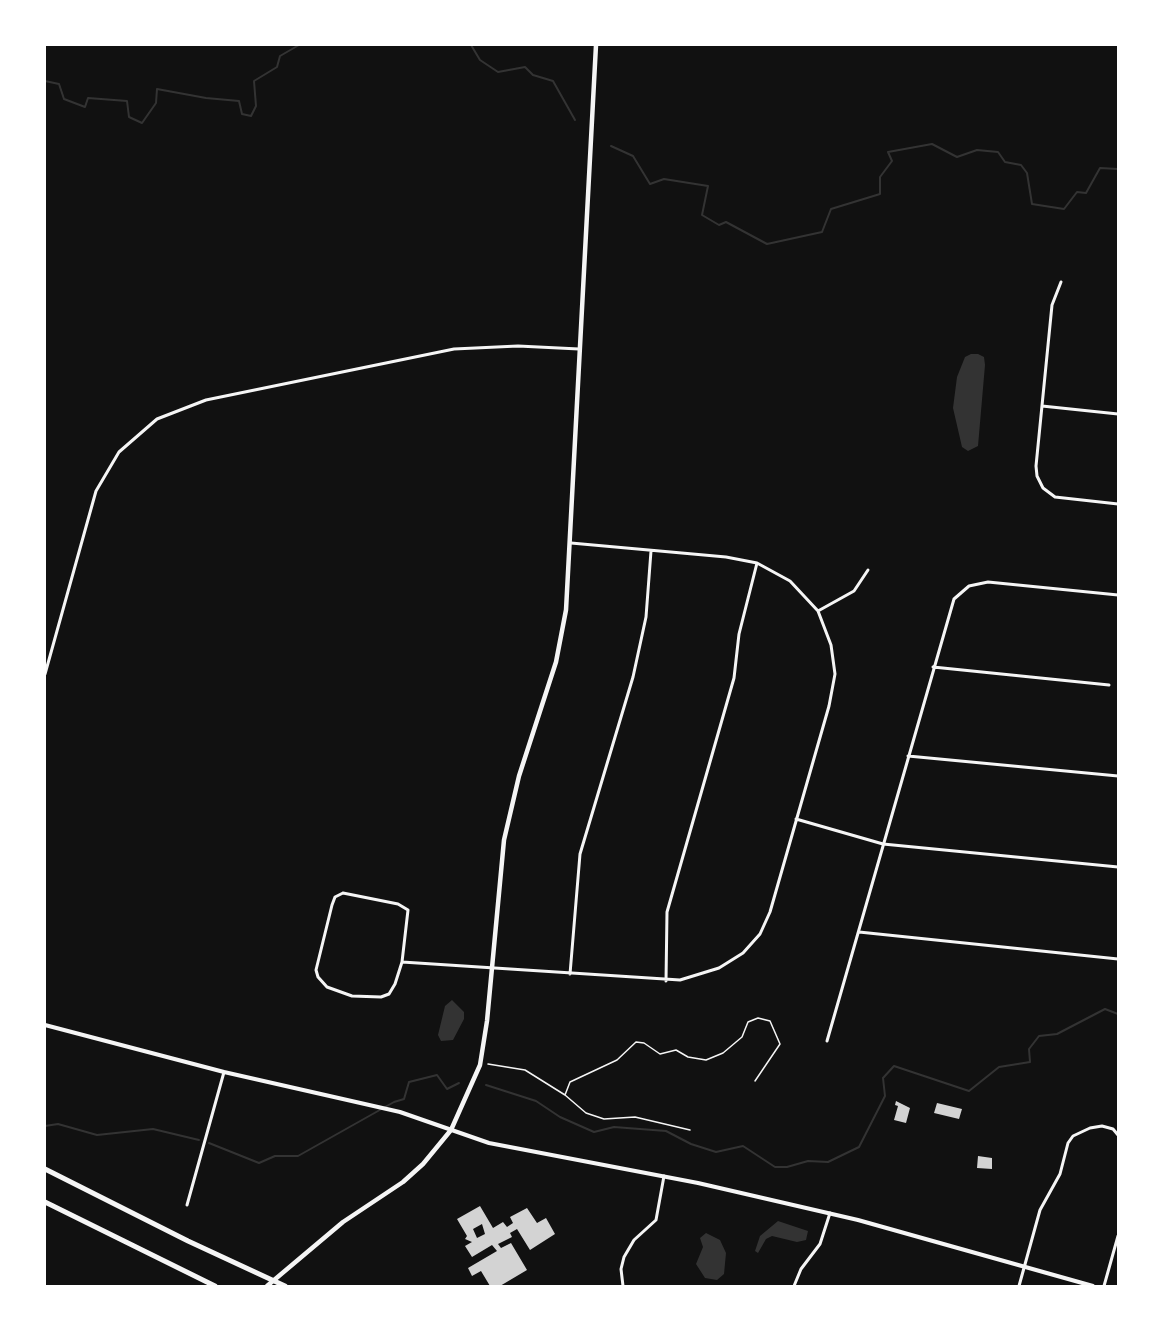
<!DOCTYPE html>
<html>
<head>
<meta charset="utf-8">
<style>
	body { margin:0 }
	#map { position:relative; width:1163px; height:1331px; overflow:hidden; background:#111; font-family:"Roboto Condensed",sans-serif }
	canvas { display:block }
	.frame { position:absolute; inset:0; border:46px solid #fff; pointer-events:none }
</style>
</head>
<body>
<div id="map">
<canvas width="1163" height="1331"></canvas>
<div class="frame"></div>
</div>
<script>
const g = document.querySelector('canvas').getContext('2d');
g.lineJoin = 'round';
function fillPath(path, color) { g.fillStyle = color; g.fill(path, 'evenodd'); }
const shape = rows => new Path2D(rows.map(r => 'M' + r).join(''));
function trace(path, color, width, dash) { g.strokeStyle = color; g.lineWidth = width; g.lineCap = dash ? 'butt' : 'round'; g.setLineDash(dash || []); g.stroke(path); }
const water = shape([
	[971,354,978,354,984,357,985,365,978,446,968,451,962,447,953,408,957,377,965,357],
	[452,1000,464,1012,464,1019,453,1040,441,1041,438,1035,445,1006],
	[778,1221,808,1231,806,1240,797,1242,772,1236,766,1239,758,1253,755,1251,760,1236],
	[706,1233,720,1240,726,1253,724,1274,717,1280,705,1278,696,1264,703,1247,700,1238]
]);
const stream = shape([
	[471,45,480,60,498,72,525,67,533,75,553,81,575,120],
	[45,81,59,84,64,99,85,107,88,98,127,101,129,117,142,123,156,103,157,89,206,98,239,101,242,114,251,116,256,106,254,81,277,67,280,56,299,45],
	[611,146,633,156,650,184,664,179,708,186,702,215,719,225,726,222,767,244,822,232,831,209,880,194,880,177,892,161,888,152,932,144,957,157,977,150,998,152,1005,162,1021,165,1027,173,1032,204,1064,209,1077,192,1086,193,1100,168,1118,169],
	[486,1085,536,1101,560,1117,594,1132,614,1127,666,1131,691,1144,716,1152,743,1146,775,1167,787,1167,808,1161,828,1162,859,1147,885,1096,883,1078,894,1066,969,1091,999,1067,1030,1062,1029,1049,1039,1036,1057,1034,1105,1009,1118,1014],
	[45,1126,58,1124,97,1135,153,1129,199,1140],
	[209,1143,259,1163,275,1156,298,1156,394,1102,404,1099,409,1082,437,1075,447,1089,459,1083]
]);
const building = shape([
	[896,1101,910,1108,906,1123,894,1120,898,1106,895,1105],
	[937,1103,962,1109,959,1119,934,1113],
	[978,1156,992,1158,992,1169,977,1168],
	[480,1206,493,1228,503,1222,507,1227,513,1223,510,1217,527,1208,537,1223,546,1218,555,1234,530,1250,517,1229,510,1233,512,1237,498,1244,501,1248,511,1243,527,1270,500,1286,490,1286,481,1271,472,1276,468,1268,497,1251,492,1245,472,1257,465,1246,472,1242,465,1239,467,1236,457,1219],
	[482,1224,485,1234,477,1238,473,1229]
]);
const path = shape([
	[488,1064,525,1070,565,1095,586,1113,604,1119,635,1117,690,1130],
	[565,1095,570,1082,617,1060,636,1042,644,1043,660,1054,676,1050,688,1057,706,1060,723,1053,742,1037,748,1022,758,1018,770,1021,780,1044,755,1081]
]);
const minor = shape([
	[1061,282,1052,305,1036,466,1037,476,1043,488,1055,497,1118,504],
	[1042,406,1118,414],
	[818,611,854,591,868,570],
	[933,667,1109,685],
	[45,674,96,491,119,452,157,419,206,400,454,349,518,346,579,349],
	[908,756,1118,776],
	[796,819,883,844,1118,867],
	[343,893,398,904,408,910,402,962,395,984,389,994,381,997,352,996,327,987,318,977,316,970,332,905,335,897,343,893],
	[859,932,1118,959],
	[402,962,680,980,719,968,743,953,760,934,770,912,829,706,835,674,831,645,818,611,790,581,757,563,726,557,571,543],
	[570,974,580,854,633,677,646,617,651,551],
	[666,981,667,912,734,678,739,634,757,563],
	[827,1041,954,599,969,586,988,582,1118,595],
	[187,1205,224,1072],
	[623,1286,621,1269,624,1257,634,1240,656,1220,664,1176],
	[794,1286,801,1269,820,1244,830,1213],
	[1019,1286,1040,1210,1060,1174,1068,1143,1073,1136,1090,1128,1102,1126,1113,1129,1118,1135],
	[1104,1286,1118,1236]
]);
const tertiary = shape([
	[45,1025,224,1072,400,1112,489,1143,698,1183,858,1220,1093,1286]
]);
const secondary = shape([
	[267,1286,343,1222,403,1182,423,1164,451,1130,480,1065,487,1021,504,840,519,776,556,662,566,610,596,45]
]);
const motorway = shape([
	[45,1169,188,1241,285,1286],
	[45,1202,215,1286]
]);
fillPath(water, '#333');
trace(stream, '#333', 2);
fillPath(building, '#d3d3d3');
trace(path, '#f5f5f5', 1.5);
trace(minor, '#f5f5f5', 3);
trace(tertiary, '#f5f5f5', 4);
trace(secondary, '#f5f5f5', 4.5);
trace(motorway, '#f5f5f5', 5);
</script>
</body>
</html>
